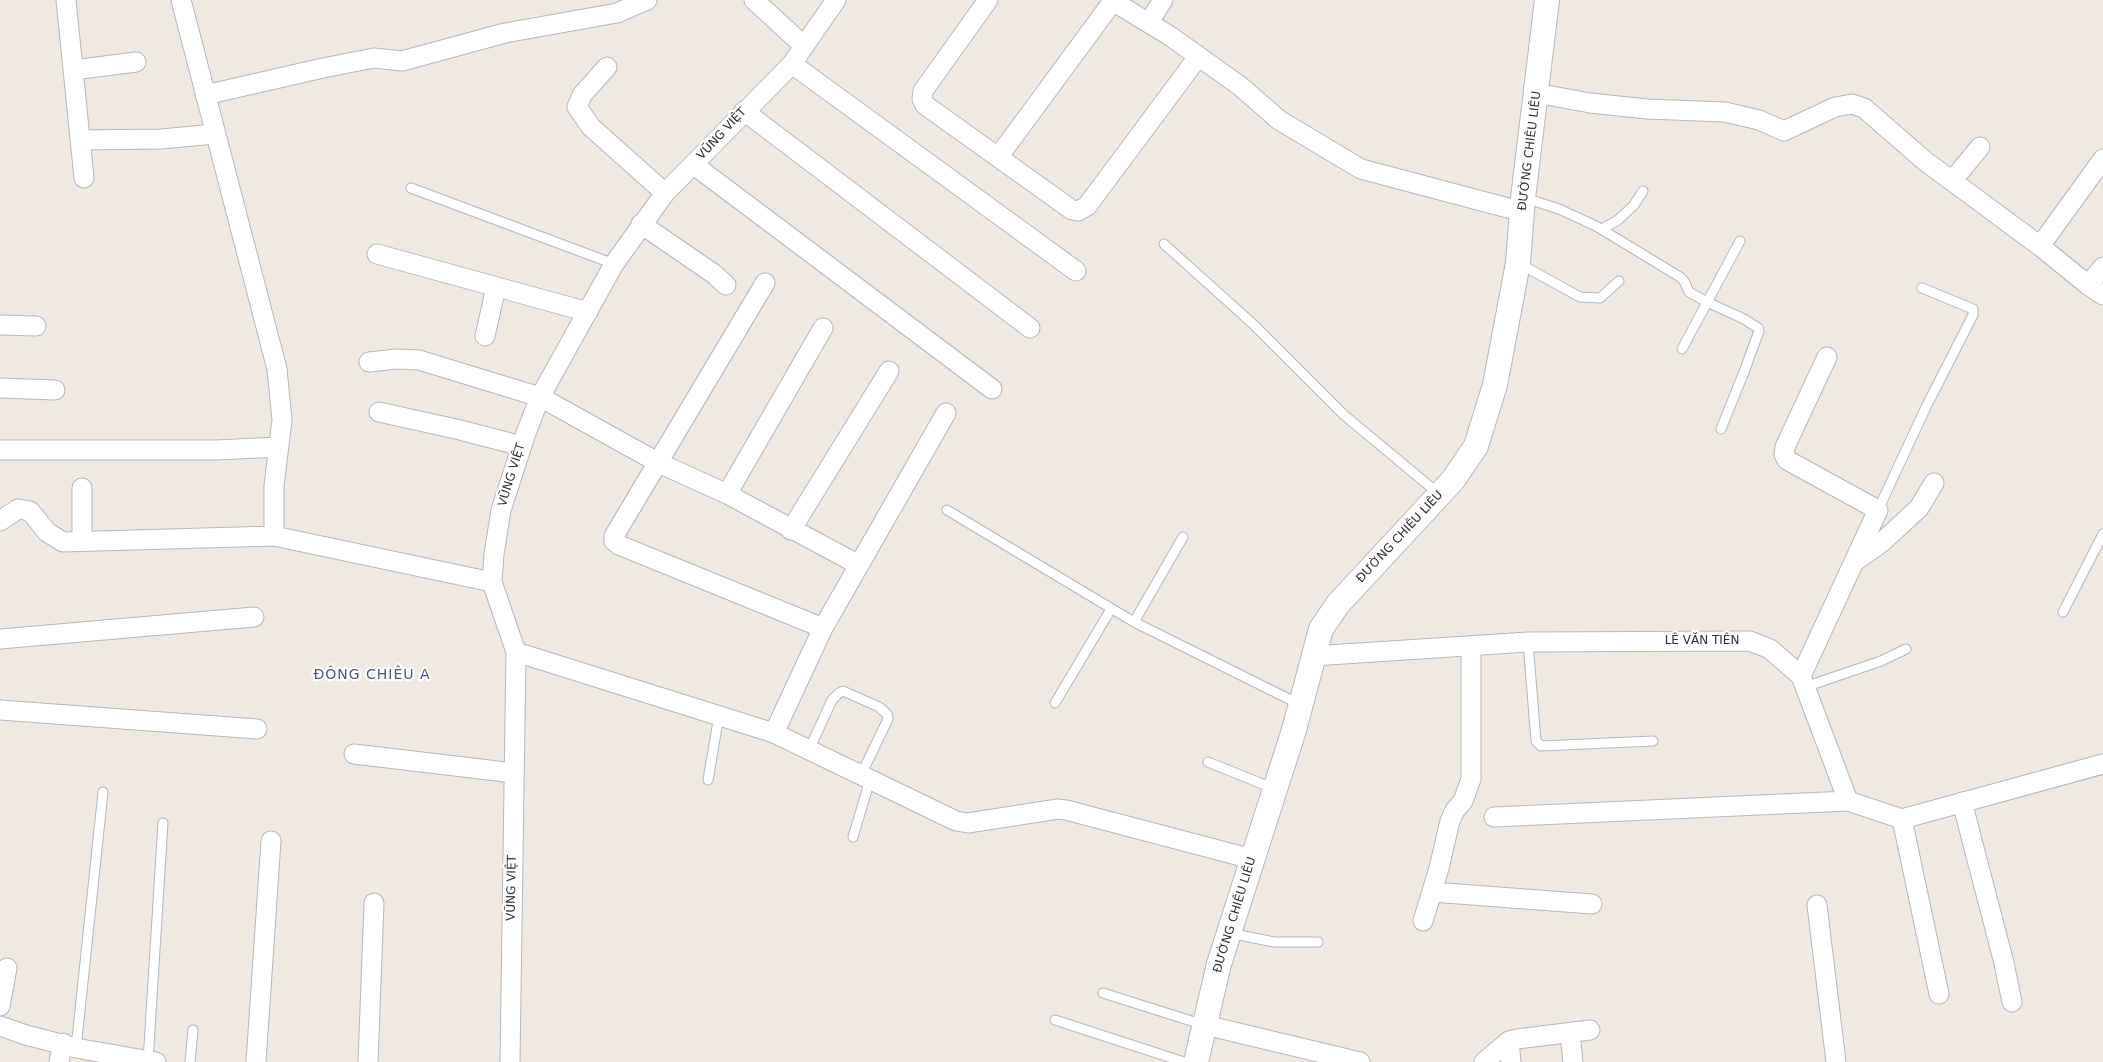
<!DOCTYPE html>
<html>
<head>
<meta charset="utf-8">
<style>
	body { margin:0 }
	canvas { display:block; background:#efe9e1 }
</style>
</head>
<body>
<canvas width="2103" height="1062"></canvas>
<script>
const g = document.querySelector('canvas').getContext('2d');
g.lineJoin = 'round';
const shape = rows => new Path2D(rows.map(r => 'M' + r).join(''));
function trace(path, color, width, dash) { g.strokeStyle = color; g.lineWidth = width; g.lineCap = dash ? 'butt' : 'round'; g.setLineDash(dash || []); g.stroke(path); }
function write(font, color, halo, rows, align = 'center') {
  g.font = font + ' "DejaVu Sans",sans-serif'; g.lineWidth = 4.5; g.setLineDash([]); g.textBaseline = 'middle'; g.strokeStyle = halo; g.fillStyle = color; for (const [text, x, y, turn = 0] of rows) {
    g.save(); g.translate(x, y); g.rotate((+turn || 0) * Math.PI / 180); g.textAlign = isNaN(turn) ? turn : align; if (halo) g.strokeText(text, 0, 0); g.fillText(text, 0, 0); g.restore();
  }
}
const service = shape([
	[411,188,614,264],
	[1525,198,1559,209,1596,226,1680,277,1684,281,1689,292,1707,302,1744,319,1758,328,1759,331,1744,372,1721,429],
	[1602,229,1618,220,1634,205,1643,191],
	[1164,244,1253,324,1344,415,1439,494],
	[1520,264,1580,297,1600,298,1619,281],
	[1682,349,1740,241],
	[947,510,1134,622,1299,704],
	[1878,510,1926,407,1973,315,1973,309,1922,288],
	[2063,612,2103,534],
	[1134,622,1183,537],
	[1528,642,1536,741,1541,746,1653,741],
	[1805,687,1881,661,1906,649],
	[1055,703,1111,609],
	[809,750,832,700,839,693,843,691,879,707,887,714,888,719,861,775],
	[1208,762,1275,789],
	[708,780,719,715],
	[853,837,870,780],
	[1229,933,1274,942,1318,942],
	[1103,993,1204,1025],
	[1055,1020,1184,1062],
	[76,1048,103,792],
	[148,1061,163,823],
	[190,1062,193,1030]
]);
const minor = shape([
	[66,0,84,178],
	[988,0,923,91,922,99,925,105,1072,210,1078,211,1087,206,1198,57],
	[1111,0,1170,36,1240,86,1279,120,1361,169,1523,212],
	[1149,22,1163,0],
	[804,46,836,0],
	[792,64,1076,271],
	[607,67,582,95,577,107,591,127,665,193],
	[73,70,136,62],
	[1536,93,1590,103,1647,109,1725,112,1759,120,1784,131,1835,107,1852,104,1864,108,1925,161,2040,246,2088,285,2103,295],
	[205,95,323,68,374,58,402,61,505,33,617,13,647,0],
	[744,111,1030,328],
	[81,140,161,139,215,134],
	[999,156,1113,1],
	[694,165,992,389],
	[1952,181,1980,147],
	[641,224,714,274,726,285],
	[2040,246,2103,159],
	[377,254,588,312],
	[765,283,614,536,614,541,619,545,823,628],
	[2088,285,2103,267],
	[0,325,36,326],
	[485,336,496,287],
	[369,362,397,359,419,360,540,397,659,463,727,494,859,565],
	[0,388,55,390],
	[379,412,456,429,522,446],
	[0,450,216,450,278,447],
	[727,494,823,328],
	[0,521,18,509,30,511,47,532,63,542,274,536,274,486,282,420,277,369,181,0],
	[791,530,889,371],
	[274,536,492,582],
	[82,541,82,488],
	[1854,562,1881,543,1919,508,1934,483],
	[0,639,254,617],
	[516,652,774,733,956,821,968,823,1058,809,1066,810,1252,859],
	[1313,656,1528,642,1750,641,1770,649,1801,676,1848,801,1902,819,2103,764],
	[1801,676,1878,510,1787,460,1784,454,1785,447,1827,357],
	[0,710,257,729],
	[774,733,823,628,946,413],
	[354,754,514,773],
	[1962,802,2004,963,2012,1002],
	[1494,817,1848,801],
	[1902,819,1939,994],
	[1432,892,1592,904],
	[1817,905,1836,1062],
	[1423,921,1439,868,1450,821,1455,810,1463,801,1471,779,1471,646],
	[0,1006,7,968],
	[1205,1025,1360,1062],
	[0,1026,26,1035,76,1048,156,1062],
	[1570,1033,1573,1062],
	[1509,1041,1511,1062],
	[59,1062,63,1043],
	[256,1062,271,841],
	[368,1062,374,903],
	[510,1062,516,652,492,582,494,554,501,510,526,433,540,397,614,264,665,193,792,64,804,46,754,0],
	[1484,1062,1509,1041,1517,1039,1590,1030]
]);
const tertiary = shape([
	[1196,1062,1219,964,1294,730,1321,629,1338,604,1453,480,1476,446,1495,385,1518,263,1523,198,1547,0]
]);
const streetNames = [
	["VŨNG VIỆT",722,134,-47],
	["ĐƯỜNG CHIÊU LIÊU",1530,151,-83],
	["VŨNG VIỆT",512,475,-73],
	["ĐƯỜNG CHIÊU LIÊU",1400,537,-47],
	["LÊ VĂN TIÊN",1702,641],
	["VŨNG VIỆT",512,888,-89],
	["ĐƯỜNG CHIÊU LIÊU",1235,915,-73]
];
const neighbourhoodNames = [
	["ĐÔNG CHIÊU A",372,675]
];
trace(service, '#b4b7c1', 11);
trace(minor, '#b4b7c1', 21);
trace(tertiary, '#b4b7c1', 26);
trace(service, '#fff', 9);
trace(minor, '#fff', 19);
trace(tertiary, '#fff', 24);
write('12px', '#2e2e2e', '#fff', streetNames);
g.letterSpacing = '1px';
write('14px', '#4d5680', '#fff', neighbourhoodNames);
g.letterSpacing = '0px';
</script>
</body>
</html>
